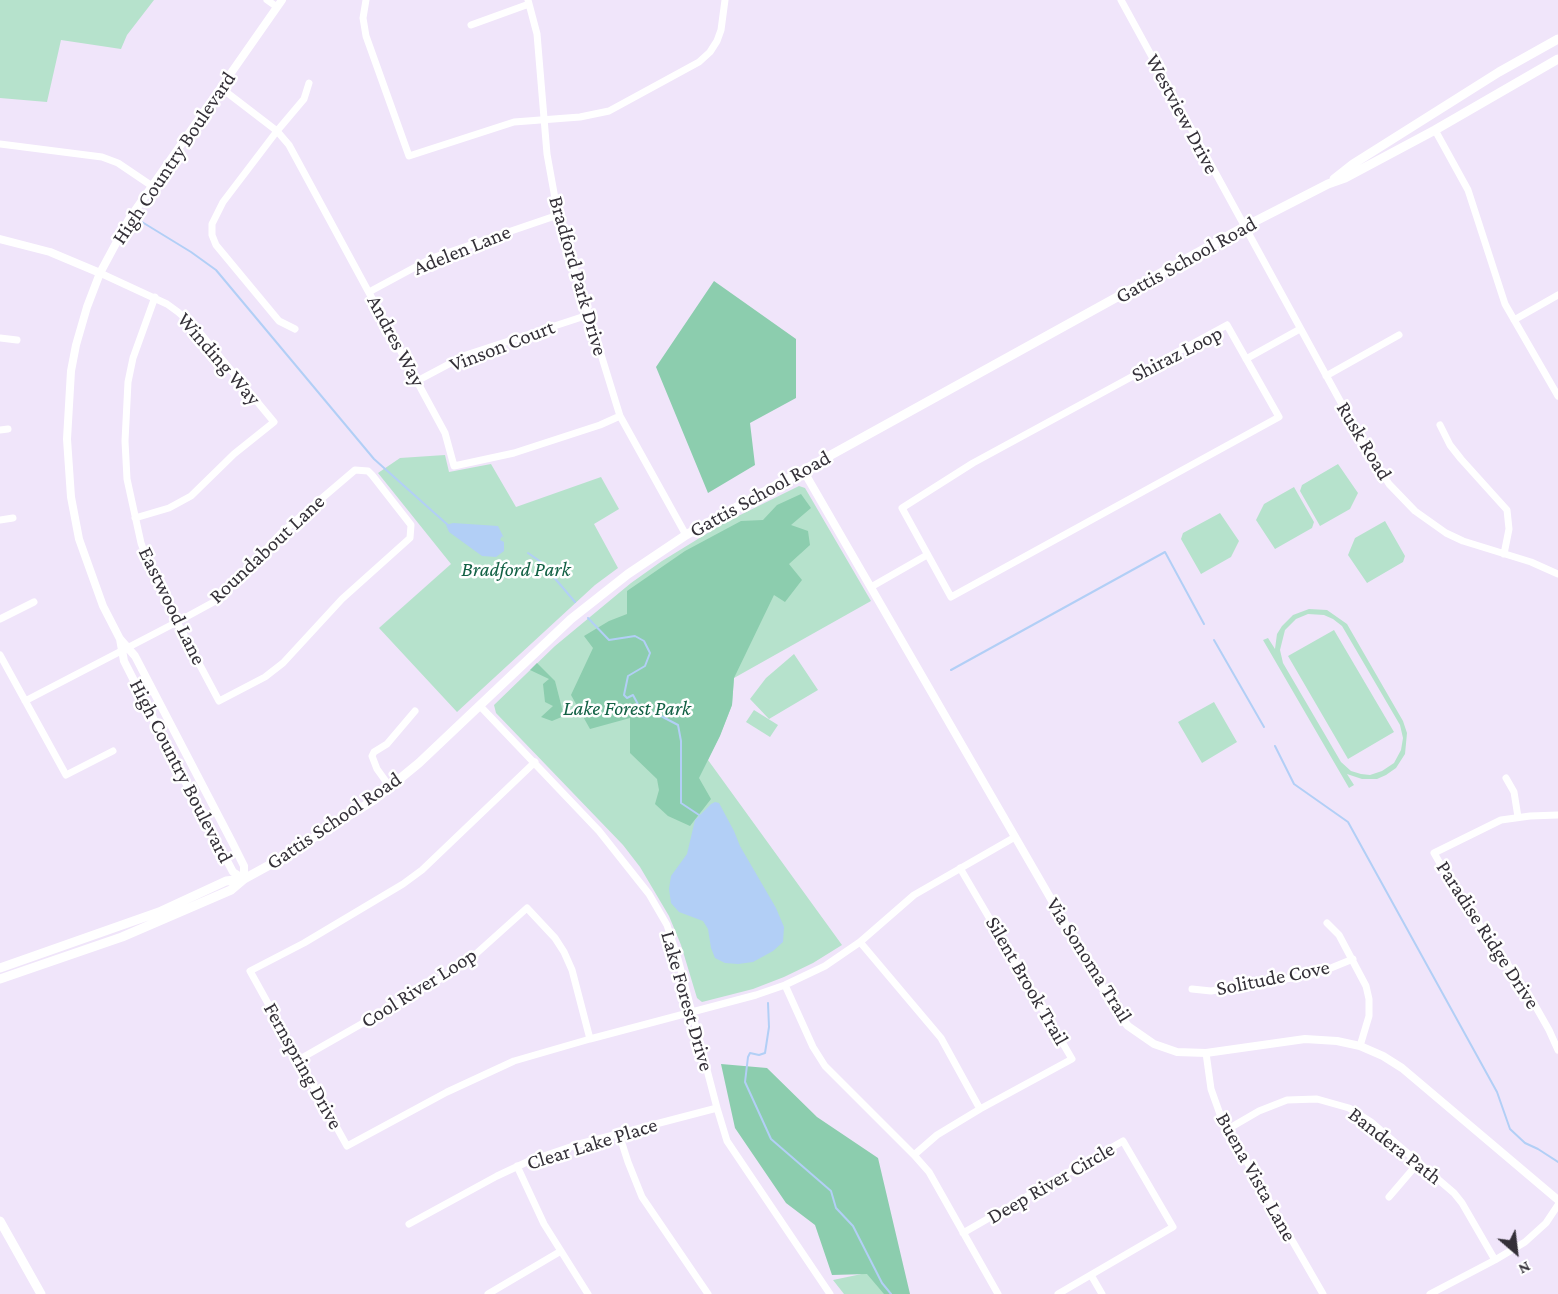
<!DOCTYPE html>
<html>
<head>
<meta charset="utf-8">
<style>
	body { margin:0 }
	#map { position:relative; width:1558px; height:1294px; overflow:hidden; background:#f0e5fa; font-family:"Crimson Pro",serif }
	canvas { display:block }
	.north { position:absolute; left:1486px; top:1222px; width:60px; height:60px; -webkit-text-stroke:4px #fff; paint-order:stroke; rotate:152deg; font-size:16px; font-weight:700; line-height:24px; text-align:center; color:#343038 }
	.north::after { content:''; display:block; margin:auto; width:21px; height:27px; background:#343038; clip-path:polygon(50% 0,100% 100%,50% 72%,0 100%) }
</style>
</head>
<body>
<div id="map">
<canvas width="1558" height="1294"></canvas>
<div class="north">N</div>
</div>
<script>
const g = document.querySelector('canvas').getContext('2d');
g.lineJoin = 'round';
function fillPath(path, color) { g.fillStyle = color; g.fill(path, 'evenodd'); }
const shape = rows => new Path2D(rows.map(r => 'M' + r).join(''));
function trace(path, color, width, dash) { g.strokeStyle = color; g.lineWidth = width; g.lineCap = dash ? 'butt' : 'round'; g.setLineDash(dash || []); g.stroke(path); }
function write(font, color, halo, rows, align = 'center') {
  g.font = font + ' "Crimson Pro",serif'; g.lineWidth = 5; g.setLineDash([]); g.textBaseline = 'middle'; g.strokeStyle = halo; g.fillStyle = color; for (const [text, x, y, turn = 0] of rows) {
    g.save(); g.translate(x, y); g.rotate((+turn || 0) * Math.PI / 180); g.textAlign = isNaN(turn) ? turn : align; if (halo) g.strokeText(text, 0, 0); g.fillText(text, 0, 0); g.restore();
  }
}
const green = shape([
	[0,0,154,0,127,35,121,49,61,40,47,102,0,98],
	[445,455,449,472,491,464,516,507,601,477,619,509,594,524,618,568,595,585,457,712,379,628,451,564,378,473,400,458],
	[1338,464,1358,493,1350,509,1320,526,1300,491,1302,485],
	[799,486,805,488,871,601,734,678,732,705,720,735,708,760,842,945,813,963,784,977,753,989,702,1002,697,998,681,945,669,916,640,867,623,845,496,713,494,705,555,646,631,583,662,561,724,523],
	[1294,487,1314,522,1312,528,1275,549,1256,520,1264,504],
	[1220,513,1239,541,1231,557,1201,574,1181,539,1183,533],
	[1385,521,1405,556,1403,562,1367,583,1348,555,1355,538],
	[1309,609,1327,610,1347,624,1403,721,1407,733,1405,754,1396,768,1386,775,1377,779,1362,779,1347,774,1354,785,1349,788,1263,640,1268,638,1275,649,1277,634,1282,626,1293,615],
	[1308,614,1324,615,1333,619,1342,626,1400,725,1403,738,1401,750,1394,763,1382,771,1370,775,1361,774,1351,771,1341,762,1283,663,1280,650,1285,630,1296,619],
	[1334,630,1394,732,1348,759,1288,656],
	[794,654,818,690,769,719,750,699,766,678],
	[1214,702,1237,742,1202,763,1178,722],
	[754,710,778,725,770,737,746,722],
	[876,1271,891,1294,844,1294,833,1280]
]);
const forest = shape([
	[714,281,796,339,796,398,750,423,755,465,708,493,656,367],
	[801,494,811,508,791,525,808,531,810,545,789,564,802,580,785,602,774,595,734,678,732,705,720,736,699,778,711,799,690,826,668,816,655,804,659,790,657,779,630,753,630,718,590,729,571,695,593,648,584,636,609,621,627,614,627,591,685,551,741,521,763,520,777,505],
	[537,663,555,681,564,716,552,721,541,717,553,706,545,702,543,684,549,679,530,670],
	[721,1064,767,1068,817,1117,878,1158,910,1294,884,1294,867,1274,832,1275,815,1225,786,1203,735,1128]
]);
const water = shape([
	[453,523,498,526,504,538,502,536,500,540,504,542,504,551,496,557,482,556,449,532,446,525],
	[715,802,719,803,734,831,740,846,776,908,784,927,783,942,773,951,753,962,738,964,725,963,715,958,711,948,708,929,703,921,679,912,671,903,669,889,671,876,687,854,695,820,711,804]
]);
const stream = shape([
	[142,222,191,252,216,270,374,459,449,526],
	[528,553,541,562,575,602],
	[588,618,609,640,635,636,644,641,650,653,645,666,628,676,624,695,627,698,633,695,641,710,659,715,678,725,681,741,681,803,699,815],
	[1214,640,1264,727],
	[951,670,1165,552,1204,624],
	[1275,746,1294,784,1348,822,1497,1092,1510,1129,1525,1143,1538,1149,1558,1162],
	[768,1003,769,1027,765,1053,759,1055,750,1053,748,1057,745,1082,771,1139,831,1191,836,1208,853,1226,882,1283,891,1294]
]);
const minor = shape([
	[267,0,277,7],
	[366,0,363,18,366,36,409,156,514,122,580,117,609,111,699,62,710,52,717,41,721,30,725,0],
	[528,0,537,34,547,154,558,215,620,416,686,535],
	[1121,0,1362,441,1389,484,1415,511,1446,533,1463,541,1531,562,1558,574],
	[471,25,529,4],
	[221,88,277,131,289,145,445,433,454,466,514,453,600,425,620,416],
	[1435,130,1468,190,1505,304,1558,396],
	[0,144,102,157,118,163,152,186],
	[100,273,167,304,178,312,196,328,274,422,234,454,191,496,169,508,135,518],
	[369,292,432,258,558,215],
	[1514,320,1558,295],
	[1227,325,1279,417,951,597,902,508,973,463,1227,325],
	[295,329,279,321,216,245,212,235,212,224,223,202,277,131,304,99,309,83],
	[0,338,17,340],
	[1246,359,1300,329],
	[1326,376,1399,335],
	[417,381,466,355,588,315],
	[1440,425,1450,445,1461,459,1507,510,1509,529,1504,554],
	[0,430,8,429],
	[0,520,13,518],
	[871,587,927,555],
	[0,619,34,602],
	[0,655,66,775,113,751],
	[25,701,177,622,221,598,280,534,355,470,368,471,372,475,411,525,410,538,342,599,283,663,265,677,219,701,177,622,156,581,149,565,141,543,127,479,125,441,128,382,133,358,155,297],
	[480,706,599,831,649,894,667,925,678,959,717,1108,727,1141,830,1294],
	[535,762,422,870,403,884,304,943,250,971,347,1146,447,1092,514,1061,590,1039,756,995,785,985,825,966,860,942,914,895,1015,837],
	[1506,778,1514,792,1518,817],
	[390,787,377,769,372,756,374,752,387,744,415,711],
	[1558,815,1530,816,1501,820,1434,853,1456,891,1528,993,1549,1030,1558,1050],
	[1327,923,1339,935,1366,986,1369,999,1369,1016,1360,1046],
	[860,942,941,1038,980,1109],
	[785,985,813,1047,825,1066,914,1155,929,1172,998,1294],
	[1192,989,1211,991,1304,976,1326,970,1353,959],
	[1206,1053,1211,1089,1221,1117,1323,1294],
	[300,1059,442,978,468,961,527,908,555,938,564,952,572,970,590,1039],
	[1228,1129,1259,1111,1287,1100,1317,1099,1349,1108,1371,1122,1454,1193,1462,1203,1495,1260],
	[619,1134,628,1162,642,1197,708,1294],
	[914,1155,937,1135,980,1109,1072,1059,960,868],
	[517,1166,544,1224,588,1294],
	[1389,1197,1419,1162],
	[409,1224,497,1176,529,1161,579,1144,717,1108],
	[963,1233,1123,1141,1173,1227,1058,1294],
	[1091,1275,1102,1294],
	[488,1294,561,1251],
	[1430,1294,1495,1260,1525,1242,1546,1223,1558,1205]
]);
const tertiary = shape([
	[0,239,50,252,100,273],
	[803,470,1114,1008,1128,1026,1154,1044,1177,1052,1206,1053,1305,1039,1337,1041,1360,1046,1383,1056,1402,1068,1558,1200],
	[120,639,124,661,186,783,233,872,244,879],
	[244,879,244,866,232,842,135,656,120,639,103,606,79,539,71,497,67,439,71,371,76,345,87,307,100,273,129,219,282,0]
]);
const secondary = shape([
	[1334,179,1353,164,1499,72,1558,39],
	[0,968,159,912,226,881,244,879],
	[0,979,122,937,231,890,244,879,275,862,374,800,419,763,571,619,628,574,686,535,1244,227,1328,184,1345,178,1435,130,1558,59],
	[0,1221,41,1294]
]);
const streetNames = [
	["Westview Drive",1182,114,62],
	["High Country Boulevard",174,158,-56],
	["Adelen Lane",462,250,-22],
	["Gattis School Road",1186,260,-29],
	["Bradford Park Drive",578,276,74],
	["Andres Way",396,341,62],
	["Vinson Court",502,346,-21],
	["Shiraz Loop",1177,354,-27],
	["Winding Way",219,359,49],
	["Rusk Road",1364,441,59],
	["Gattis School Road",760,494,-29],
	["Roundabout Lane",267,549,-43],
	["Eastwood Lane",172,606,64],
	["High Country Boulevard",181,771,63],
	["Gattis School Road",334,821,-34],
	["Paradise Ridge Drive",1488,935,57],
	["Via Sonoma Trail",1089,960,58],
	["Solitude Cove",1273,978,-11],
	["Silent Brook Trail",1027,981,60],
	["Cool River Loop",419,988,-32],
	["Lake Forest Drive",687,1001,74],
	["Fernspring Drive",303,1066,61],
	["Clear Lake Place",592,1144,-17],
	["Bandera Path",1395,1146,38],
	["Buena Vista Lane",1256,1177,61],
	["Deep River Circle",1051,1183,-30]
];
const parkNames = [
	["Bradford Park",516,570],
	["Lake Forest Park",627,709]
];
fillPath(green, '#b6e2cc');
fillPath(forest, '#8ccdae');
fillPath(water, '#b2cff6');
trace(stream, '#b2cff6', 2);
trace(minor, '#fff', 7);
trace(tertiary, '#fff', 8);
trace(secondary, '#fff', 9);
write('21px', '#343038', '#fff', streetNames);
write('italic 21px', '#136145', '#fff', parkNames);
</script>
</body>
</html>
